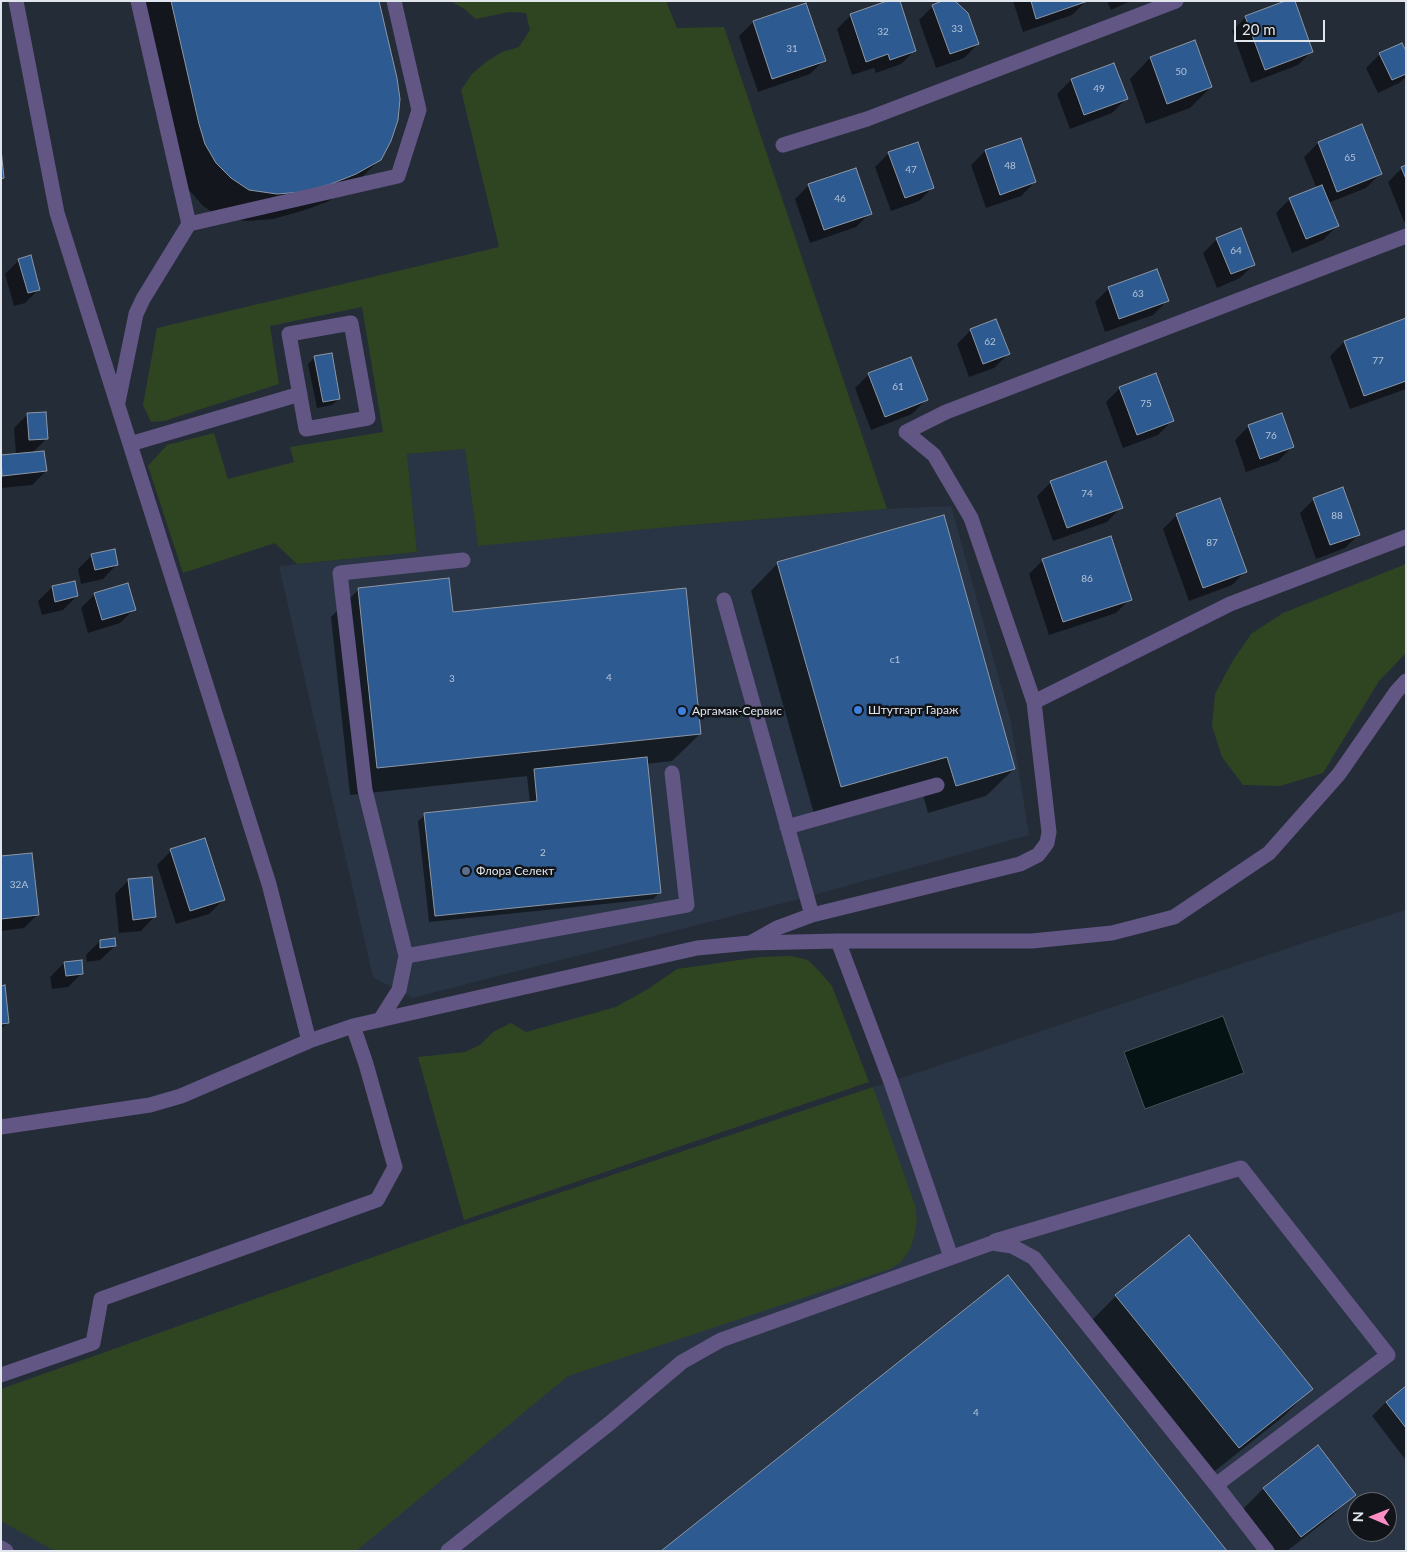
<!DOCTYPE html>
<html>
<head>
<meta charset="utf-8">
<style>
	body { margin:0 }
	#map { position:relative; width:1407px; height:1552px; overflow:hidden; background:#242c37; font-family:Lato,sans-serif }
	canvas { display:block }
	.frame { position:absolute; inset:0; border:2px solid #e1e6ed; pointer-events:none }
	.north { position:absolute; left:1347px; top:1492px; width:50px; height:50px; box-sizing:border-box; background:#111419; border:1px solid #64686e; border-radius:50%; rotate:271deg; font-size:14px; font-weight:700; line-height:20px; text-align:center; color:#e1e6ed }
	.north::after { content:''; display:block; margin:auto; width:18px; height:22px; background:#fb8fc5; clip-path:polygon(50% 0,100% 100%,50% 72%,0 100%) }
	.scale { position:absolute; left:1234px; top:20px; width:91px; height:22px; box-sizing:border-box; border:2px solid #e1e6ed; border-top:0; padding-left:6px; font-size:15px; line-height:18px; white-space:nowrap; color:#e1e6ed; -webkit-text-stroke:4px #111419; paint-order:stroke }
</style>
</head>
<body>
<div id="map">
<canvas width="1407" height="1552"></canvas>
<div class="frame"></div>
<div class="north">N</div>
<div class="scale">20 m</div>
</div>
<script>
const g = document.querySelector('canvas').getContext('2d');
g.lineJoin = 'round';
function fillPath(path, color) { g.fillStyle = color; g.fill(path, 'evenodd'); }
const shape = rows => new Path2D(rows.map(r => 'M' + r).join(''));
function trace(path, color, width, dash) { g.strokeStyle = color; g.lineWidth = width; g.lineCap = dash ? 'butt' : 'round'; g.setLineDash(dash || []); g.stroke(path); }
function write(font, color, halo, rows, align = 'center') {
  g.font = font + ' Lato,sans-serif'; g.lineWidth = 5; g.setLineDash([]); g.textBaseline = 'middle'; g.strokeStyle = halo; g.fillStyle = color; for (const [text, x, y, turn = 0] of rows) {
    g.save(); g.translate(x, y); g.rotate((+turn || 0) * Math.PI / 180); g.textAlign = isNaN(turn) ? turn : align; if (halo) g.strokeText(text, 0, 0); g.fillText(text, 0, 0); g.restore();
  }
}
const built = shape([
	[465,449,478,545,679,526,887,509,951,506,1011,722,1029,835,807,897,412,998,373,977,279,566,417,552,407,454],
	[1406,910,1406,1551,1,1551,1,1389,461,1226,1321,937],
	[1357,1502,1387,1502,1387,1532,1357,1532]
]);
const green = shape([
	[450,1,666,1,677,28,724,27,887,509,679,526,478,546,465,449,407,454,417,552,297,564,275,543,183,573,148,466,167,445,214,433,228,479,294,462,290,447,383,432,362,307,270,326,279,384,164,421,151,422,143,405,157,328,499,247,461,90,472,74,486,62,502,52,519,47,530,30,526,13,509,12,476,19,463,8],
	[1406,564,1406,653,1379,681,1323,773,1280,786,1243,785,1222,757,1212,726,1215,694,1232,662,1251,634,1283,613],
	[790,956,808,960,821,973,832,986,869,1082,464,1220,418,1057,465,1052,480,1045,493,1032,511,1023,526,1032,616,1007,648,989,677,969,760,957],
	[873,1087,915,1205,917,1220,914,1237,910,1249,901,1262,890,1269,568,1376,356,1551,55,1551,1,1521,1,1389,461,1226]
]);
const water = shape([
	[1223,1016,1244,1073,1145,1109,1124,1052,1223,1016]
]);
const shadow = shape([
	[137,1,378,1,380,159,352,187,327,202,302,211,273,219,248,221,221,218,203,206,189,190,178,172],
	[1013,1,1086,1,1072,15,1023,32],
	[1107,1,1131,1,1111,10],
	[805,4,824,60,810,74,758,92,739,36,753,22],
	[933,6,978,44,964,58,936,68,919,20],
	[851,15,915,50,901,64,876,73,874,68,852,75,837,29],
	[1246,17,1312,51,1298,65,1251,83,1232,31],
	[1380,54,1406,54,1406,77,1399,83,1378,93,1366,68],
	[1150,58,1211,87,1190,108,1146,124,1130,79],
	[1071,80,1126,99,1112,113,1070,129,1057,94],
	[1362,126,1380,174,1366,188,1328,203,1337,226,1323,240,1292,253,1276,213,1290,199,1317,189,1304,157,1318,143],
	[1020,139,1035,182,1021,196,986,208,971,165,985,151],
	[889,153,933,187,919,201,891,211,875,167],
	[1406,167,1406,221,1404,222,1388,182,1402,168],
	[809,185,870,213,856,227,810,243,795,199],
	[1217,239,1254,264,1240,278,1217,288,1203,253],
	[19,260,39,289,25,303,14,306,5,274],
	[1109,288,1167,301,1153,315,1105,332,1095,302],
	[1406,321,1406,389,1350,409,1330,356,1344,342],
	[971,330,1008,354,994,368,969,377,957,344],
	[315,357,339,399,332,405,317,408,308,364],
	[869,374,926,400,912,414,871,430,855,388],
	[1120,388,1172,421,1158,435,1123,448,1106,402],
	[28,414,47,438,32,453,46,471,32,485,1,488,1,457,16,455,14,428],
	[1249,426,1292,447,1278,461,1246,472,1235,440],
	[1051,482,1121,507,1107,522,1053,541,1037,496],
	[1314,499,1359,534,1345,548,1316,559,1300,513],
	[1177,515,1246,571,1232,585,1189,601,1163,529],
	[92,555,117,564,103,579,81,584,78,569],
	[1043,560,1130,599,1116,613,1049,635,1029,574],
	[778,563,1014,769,986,796,928,813,920,784,814,814,751,591],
	[74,582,77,596,63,610,42,615,38,601,52,587],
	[359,589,700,734,672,761,646,764,660,892,653,899,429,922,418,821,425,815,530,803,527,776,350,795,331,617],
	[95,594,134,609,120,623,88,633,81,608],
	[171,851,223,900,209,914,176,924,157,865],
	[1,857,38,914,24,928,1,931],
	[129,880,155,916,141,931,119,933,115,894],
	[100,941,115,946,100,960,87,962,86,955],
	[64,963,82,973,68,987,52,989,50,977],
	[1,987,8,1022,1,1029],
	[1188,1237,1311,1389,1284,1416,1210,1475,1088,1324,1116,1296],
	[1406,1388,1406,1459,1405,1459,1372,1416,1386,1402],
	[1264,1488,1354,1494,1333,1515,1287,1551,1275,1551,1243,1509]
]);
const building = shape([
	[171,1,379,1,397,78,400,99,398,120,391,141,381,160,356,174,331,184,302,192,277,194,249,190,231,178,216,163,205,144,199,124,171,1],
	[887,1,900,1,916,51,890,60,888,54,866,62,850,14,887,1],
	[942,1,955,1,968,13,979,44,950,54,932,5,942,1],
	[1031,1,1088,1,1036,19,1031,1],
	[1285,1,1295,1,1313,52,1265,70,1245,16,1285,1],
	[806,3,826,61,772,79,753,21,806,3],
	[1195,40,1212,87,1167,104,1150,57,1195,40],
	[1402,43,1406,51,1406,74,1392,80,1379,53,1402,43],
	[1114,63,1128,99,1084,115,1071,79,1114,63],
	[1362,124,1382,174,1337,192,1318,142,1362,124],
	[1021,138,1036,182,1000,195,985,150,1021,138],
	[918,142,934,188,905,198,888,152,918,142],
	[1,149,4,178,1,179,1,149],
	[1406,165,1406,179,1401,167,1406,165],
	[856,168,872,214,824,230,808,184,856,168],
	[1322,185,1339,226,1306,239,1289,198,1322,185],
	[1241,228,1255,265,1231,274,1216,238,1241,228],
	[31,255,40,290,28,293,18,259,31,255],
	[1157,269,1169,301,1119,319,1108,287,1157,269],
	[1406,318,1406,381,1364,396,1344,341,1406,318],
	[996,319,1010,354,983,364,970,329,996,319],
	[332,353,340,399,323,402,314,356,332,353],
	[911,357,928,400,885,417,868,373,911,357],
	[1156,373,1174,421,1137,435,1119,387,1156,373],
	[46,412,48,439,29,440,27,413,46,412],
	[1282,413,1294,447,1260,459,1248,425,1282,413],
	[44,451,47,471,2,476,1,455,44,451],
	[1106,461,1123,508,1067,528,1050,481,1106,461],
	[1343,487,1360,535,1330,545,1313,498,1343,487],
	[1220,498,1247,572,1203,588,1176,514,1220,498],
	[944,515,1015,769,956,786,947,757,841,787,777,562,944,515],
	[1111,536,1132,600,1063,622,1042,559,1111,536],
	[115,549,118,565,95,570,91,554,115,549],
	[449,578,453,612,686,588,701,734,377,768,358,588,449,578],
	[75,581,78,596,55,602,52,586,75,581],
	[128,583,136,610,102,620,94,593,128,583],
	[647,757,661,893,435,916,424,813,537,801,534,769,647,757],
	[205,838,225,900,190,911,170,849,205,838],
	[32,853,39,915,1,919,1,856,32,853],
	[152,877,156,917,133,920,128,879,152,877],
	[115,938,116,946,100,948,100,940,115,938],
	[82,960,83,974,66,976,64,962,82,960],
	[5,985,9,1023,1,1024,1,986,5,985],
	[1189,1235,1313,1389,1239,1448,1115,1295,1189,1235],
	[1008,1275,1227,1551,661,1551,1008,1275],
	[1406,1386,1406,1428,1386,1402,1406,1386],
	[1318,1445,1356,1495,1301,1537,1263,1488,1318,1445]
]);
const minor = shape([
	[16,1,57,213,269,884,309,1041],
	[783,145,867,119,1176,1],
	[189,224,398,176,419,110,394,1],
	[351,323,368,418,306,429,289,334,351,323],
	[118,402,136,314,143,299,189,224,138,1],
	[130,444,300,394],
	[724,600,812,915],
	[1034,702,1230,604,1406,537],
	[787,827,937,785],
	[838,941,891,1082,951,1257],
	[752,942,777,928,812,915,1020,864,1038,855,1047,843,1049,832,1034,702,971,518,934,455,906,432,946,412,1406,236],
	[406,956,365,790,340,573,463,560],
	[380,1020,399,990,406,956,687,905,672,773],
	[1,1127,150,1105,181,1096,309,1041,353,1026,697,948,750,943,838,941,1032,941,1112,933,1174,917,1269,853,1339,774,1396,692,1406,681],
	[995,1241,1241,1168,1388,1355,1216,1485],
	[1,1375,93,1343,101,1299,377,1200,395,1167,366,1064,353,1026],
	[1,1548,6,1551],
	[448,1551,610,1423,682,1362,721,1340,992,1243,1012,1246,1034,1258,1216,1485,1267,1551]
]);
const markers = [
	[858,710,5,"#3f7fe0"],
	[682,711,5,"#3f7fe0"],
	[466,871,5,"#5c6f8a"]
];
const numberNames = [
	["33",957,29],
	["32",883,32],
	["31",792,49],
	["50",1181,72],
	["49",1099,89],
	["65",1350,158],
	["48",1010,166],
	["47",911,170],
	["46",840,199],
	["64",1236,251],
	["63",1138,294],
	["62",990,342],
	["77",1378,361],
	["61",898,387],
	["75",1146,404],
	["76",1271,436],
	["74",1087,494],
	["88",1337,516],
	["87",1212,543],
	["86",1087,579],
	["с1",895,660],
	["4",609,678],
	["3",452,679],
	["2",543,853],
	["32А",19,885],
	["4",976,1413]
];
const poiNames = [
	["Штутгарт Гараж",868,710],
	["Аргамак-Сервис",692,711],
	["Флора Селект",476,871]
];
fillPath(built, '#293545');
fillPath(green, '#2f4522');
fillPath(water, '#051315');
trace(water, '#475256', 1);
fillPath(shadow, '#0007');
fillPath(building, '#2d5a91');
trace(building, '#8d97a4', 1);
trace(minor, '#625684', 15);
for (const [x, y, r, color] of markers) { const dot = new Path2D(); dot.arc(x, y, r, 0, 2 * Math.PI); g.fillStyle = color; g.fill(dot); trace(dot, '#111419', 2); }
write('10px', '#b4c3d6', null, numberNames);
write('12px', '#e1e6ed', '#111419', poiNames, 'left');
</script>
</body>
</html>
